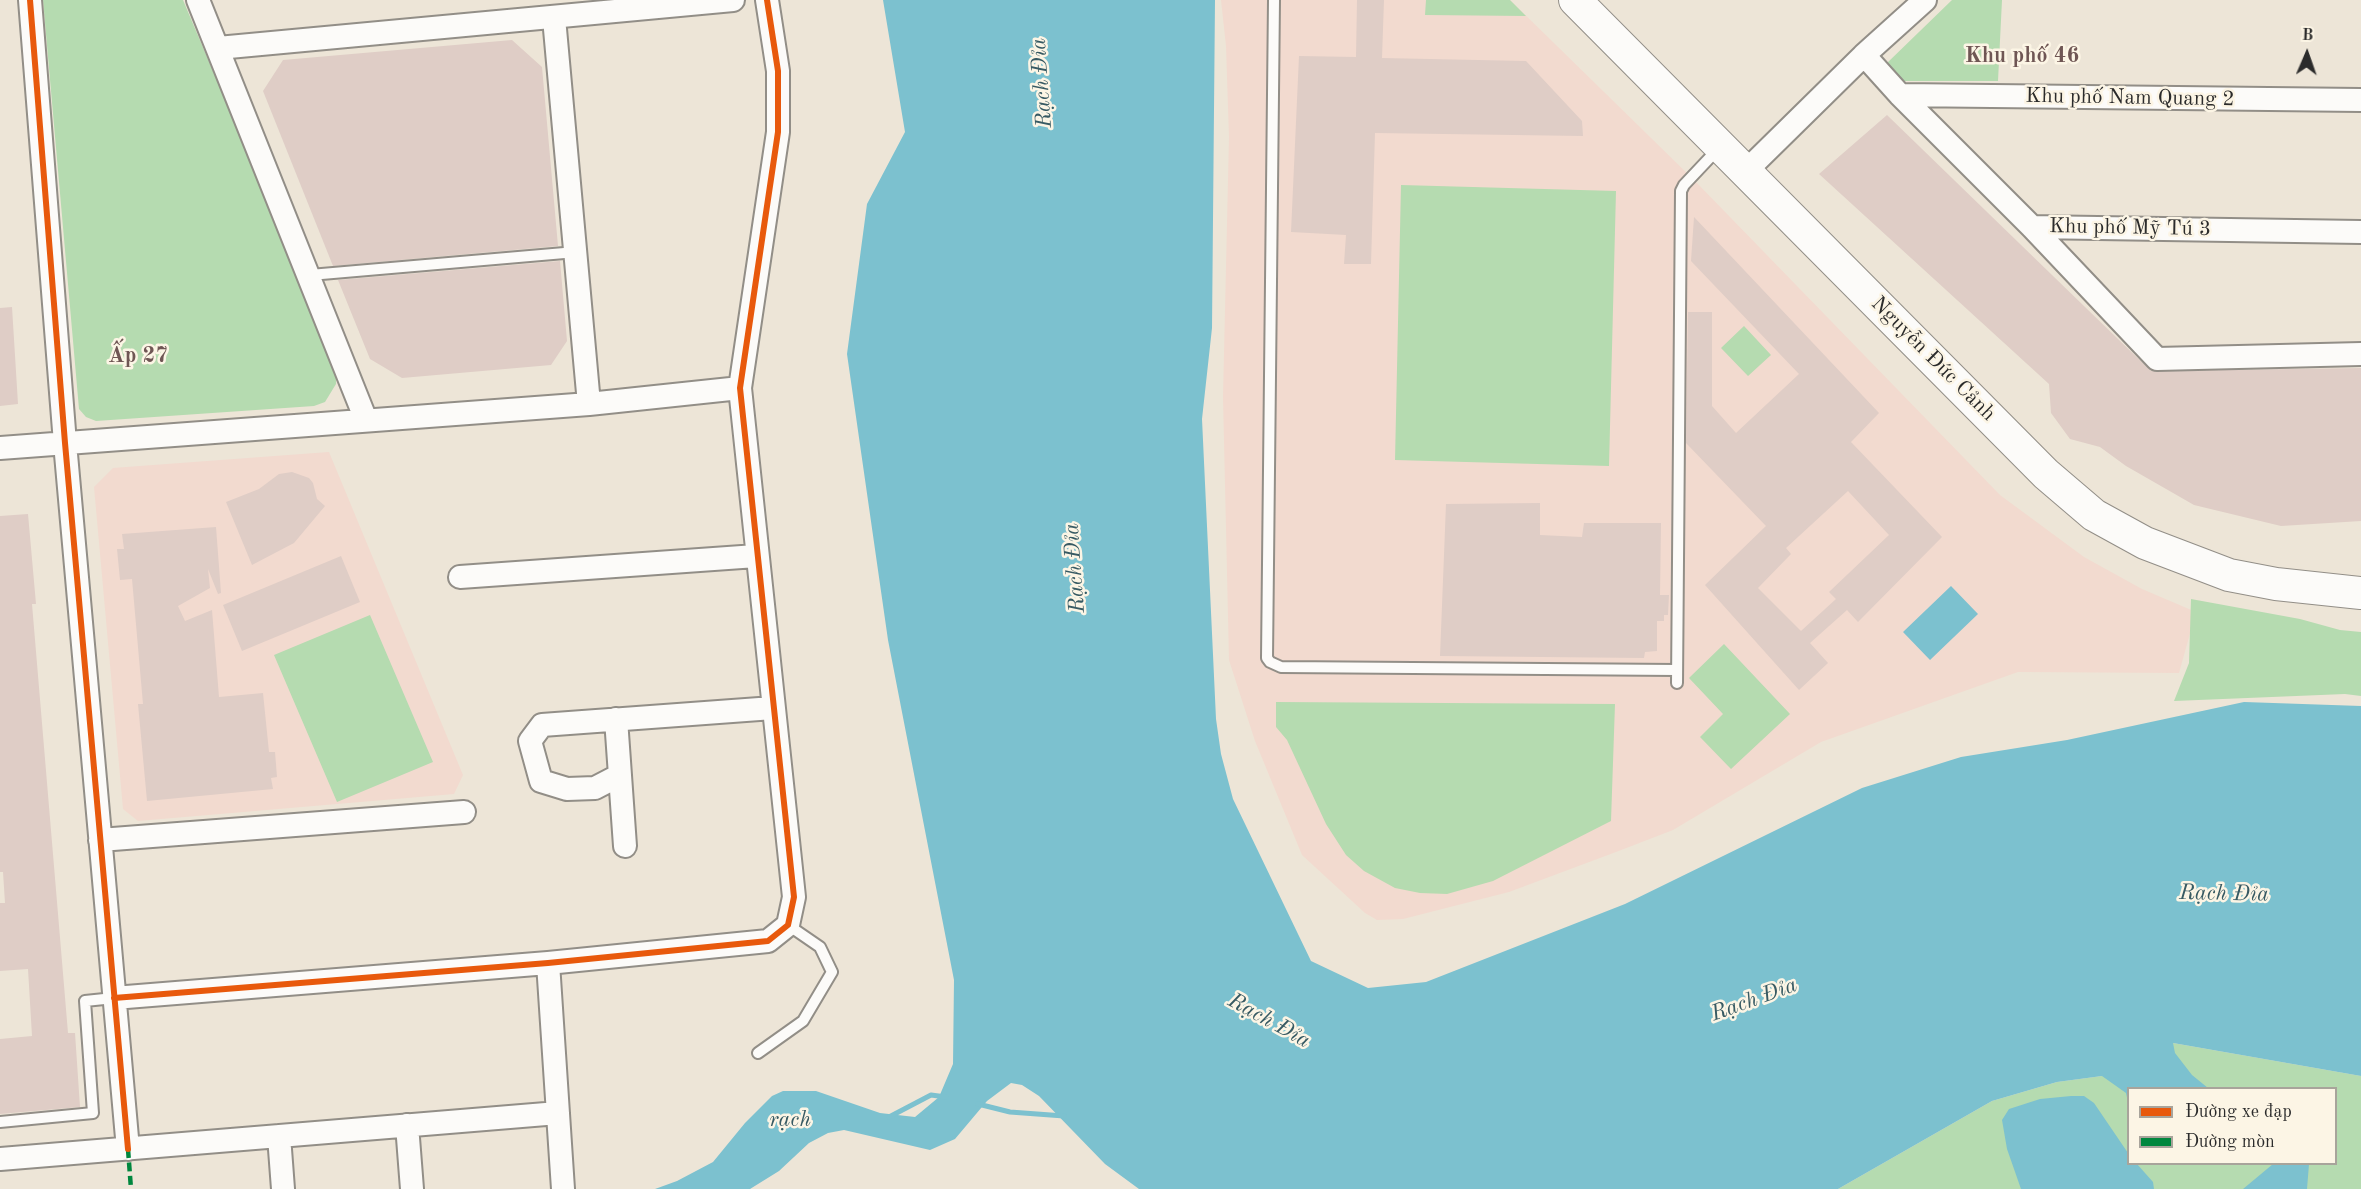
<!DOCTYPE html>
<html>
<head>
<meta charset="utf-8">
<style>
	body { margin:0 }
	#map { position:relative; width:2361px; height:1189px; overflow:hidden; background:#ede5d7; font-family:"Old Standard TT",serif }
	canvas { display:block }
	.legend { position:absolute; left:2127px; top:1087px; width:210px; height:78px; box-sizing:border-box; background:#fcf5e5; border:2px solid #a8a49b; margin:0; padding:8px 10px; list-style:none; font-size:18px; color:#2b2b2b }
	.legend li { display:flex; align-items:center; gap:12px; height:30px }
	.legend b { width:30px; border:2px solid #a8a49b }
	.north { position:absolute; left:2277px; top:24px; width:60px; height:60px; -webkit-text-stroke:4px #fcf5e5; paint-order:stroke; rotate:2deg; font-size:16px; font-weight:700; line-height:24px; text-align:center; color:#2b2b2b }
	.north::after { content:''; display:block; margin:auto; width:21px; height:27px; background:#2b2b2b; clip-path:polygon(50% 0,100% 100%,50% 72%,0 100%) }
</style>
</head>
<body>
<div id="map">
<canvas width="2361" height="1189"></canvas>
<ul class="legend">
<li><b style="height:8px;background:#e8590c"></b>Đường xe đạp</li>
<li><b style="height:8px;background:#00873e"></b>Đường mòn</li>
</ul>
<div class="north">B</div>
</div>
<script>
const g = document.querySelector('canvas').getContext('2d');
g.lineJoin = 'round';
function fillPath(path, color) { g.fillStyle = color; g.fill(path, 'evenodd'); }
const shape = rows => new Path2D(rows.map(r => 'M' + r).join(''));
function trace(path, color, width, dash) { g.strokeStyle = color; g.lineWidth = width; g.lineCap = dash ? 'butt' : 'round'; g.setLineDash(dash || []); g.stroke(path); }
function write(font, color, halo, rows, align = 'center') {
  g.font = font + ' "Old Standard TT",serif'; g.lineWidth = 5; g.setLineDash([]); g.textBaseline = 'middle'; g.strokeStyle = halo; g.fillStyle = color; for (const [text, x, y, turn = 0] of rows) {
    g.save(); g.translate(x, y); g.rotate((+turn || 0) * Math.PI / 180); g.textAlign = isNaN(turn) ? turn : align; if (halo) g.strokeText(text, 0, 0); g.fillText(text, 0, 0); g.restore();
  }
}
const built = shape([
	[1221,0,1510,0,1695,181,2000,495,2084,557,2142,589,2196,612,2179,673,2018,672,1821,742,1673,830,1616,852,1509,892,1403,919,1377,920,1365,913,1302,855,1255,741,1229,660,1223,397,1229,137,1226,46],
	[329,452,463,775,454,794,138,821,123,809,94,487,113,468]
]);
const green = shape([
	[43,0,183,0,336,363,336,384,325,402,314,406,96,421,86,417,79,409],
	[1426,0,1510,0,1526,16,1425,15],
	[1952,0,2002,0,1998,81,1904,81,1887,63],
	[1401,185,1616,191,1609,466,1395,460],
	[1744,326,1771,355,1748,376,1721,348],
	[2191,599,2300,619,2340,630,2361,632,2361,696,2345,694,2174,701,2189,663],
	[370,615,433,762,337,802,274,655],
	[1724,644,1790,714,1731,769,1700,737,1723,714,1689,678],
	[1276,702,1615,704,1611,821,1493,881,1447,894,1420,893,1395,888,1364,871,1346,855,1326,824,1287,740,1276,727],
	[2173,1043,2361,1076,2361,1189,1838,1189,1992,1101,2057,1082,2102,1076],
	[2128,1088,2336,1088,2336,1164,2128,1164]
]);
const water = shape([
	[883,0,1215,0,1212,328,1202,419,1216,719,1221,754,1233,799,1311,961,1368,988,1426,982,1625,904,1862,788,1961,757,2067,740,2244,702,2361,706,2361,1076,2173,1043,2175,1053,2192,1075,2208,1088,2128,1088,2128,1102,2126,1093,2102,1076,2057,1082,1992,1101,1838,1189,1139,1189,1105,1164,1039,1096,1022,1085,1011,1083,987,1101,955,1139,930,1150,844,1130,828,1133,809,1143,779,1171,750,1189,655,1189,677,1181,713,1162,745,1123,772,1096,783,1091,816,1091,880,1113,915,1117,939,1097,953,1064,954,980,888,640,847,354,867,204,905,132],
	[1951,586,1978,614,1930,660,1903,632],
	[2071,1096,2084,1096,2094,1103,2128,1153,2128,1164,2137,1164,2153,1182,2154,1189,2021,1189,2007,1149,2002,1120,2009,1109,2040,1099],
	[2273,1164,2309,1164,2307,1189,2243,1189]
]);
const stream = shape([
	[978,1104,1010,1112,1064,1116],
	[889,1117,931,1095,946,1097]
]);
const building = shape([
	[1357,0,1384,0,1382,58,1526,61,1582,121,1583,136,1375,133,1371,264,1344,264,1346,235,1291,232,1299,56,1356,57],
	[512,40,542,67,558,246,333,266,263,91,283,60],
	[1887,115,2151,371,2361,368,2361,521,2281,526,2194,505,2126,466,2100,447,2070,439,2051,413,2049,384,1819,174],
	[1694,217,1879,413,1851,442,1942,537,1858,622,1847,610,1810,643,1828,663,1799,690,1705,585,1766,526,1686,443,1688,312,1712,312,1712,406,1736,433,1799,374,1691,261],
	[1848,491,1889,535,1829,592,1836,599,1801,631,1758,588,1791,554,1786,548],
	[560,261,567,341,551,365,402,378,370,359,338,280],
	[12,307,18,404,0,406,0,308],
	[292,472,309,478,313,483,317,499,325,506,294,543,252,565,226,502,259,489,279,474],
	[1540,503,1540,535,1582,537,1584,523,1661,523,1660,595,1669,595,1668,615,1664,615,1664,621,1657,621,1657,651,1645,652,1644,658,1440,656,1446,504],
	[28,514,36,604,32,604,68,1033,75,1033,80,1107,0,1114,0,1039,32,1036,28,969,0,971,0,903,5,903,3,872,0,872,0,516],
	[216,527,221,593,218,594,208,569,210,588,178,606,185,621,212,610,219,697,263,693,269,752,275,752,277,777,271,778,273,789,147,801,138,704,143,704,132,579,120,580,117,549,124,549,122,534],
	[341,556,360,602,242,651,223,605]
]);
const lane = shape([
	[1274,0,1267,658,1270,662,1281,667,1677,670],
	[310,275,576,252],
	[1677,683,1681,191,1684,185,1718,149],
	[758,1053,803,1021,832,972,820,947,788,925],
	[0,1122,93,1113,85,1001,114,998]
]);
const street = shape([
	[30,0,65,443,128,1149],
	[198,0,366,420],
	[554,18,589,404],
	[218,48,733,0],
	[1864,55,1900,95,2032,227,2157,359,2361,354],
	[1900,95,2361,100],
	[1745,172,1864,55,1925,0],
	[2032,227,2361,232],
	[0,448,589,404,740,388],
	[460,577,756,556],
	[616,719,625,846],
	[620,775,595,788,567,789,541,781,530,741,542,725,773,708],
	[100,840,464,812],
	[548,963,563,1189],
	[114,998,548,963,768,941,788,925,794,897,740,388,778,132,778,71,767,0],
	[407,1125,412,1189],
	[279,1136,283,1189],
	[0,1159,558,1113]
]);
const secondary = shape([
	[1575,0,2046,474,2094,515,2145,543,2229,575,2276,584,2361,593]
]);
const quiet = shape([
	[128,1149,131,1189]
]);
const cycleway = shape([
	[30,0,65,443,128,1149],
	[114,998,548,963,768,941,788,925,794,897,740,388,778,132,778,71,767,0]
]);
const streetNames = [
	["Khu phố Nam Quang 2",2130,98,1],
	["Khu phố Mỹ Tú 3",2130,228,1],
	["Nguyễn Đức Cảnh",1933,359,45]
];
const neighbourhoodNames = [
	["Khu phố 46",2022,56],
	["Ấp 27",138,356]
];
const waterNames = [
	["Rạch Đỉa",1042,83,-94],
	["Rạch Đỉa",1075,568,-94],
	["Rạch Đỉa",2224,894,1],
	["Rạch Đỉa",1754,1000,-20],
	["Rạch Đỉa",1269,1021,29],
	["rạch",790,1120]
];
fillPath(built, '#f2dacf');
fillPath(green, '#b5dbb0');
fillPath(water, '#7cc1cf');
trace(stream, '#7cc1cf', 5);
fillPath(building, '#dfcdc6');
trace(lane, '#928e87', 14);
trace(street, '#928e87', 26);
trace(secondary, '#928e87', 34);
trace(lane, '#fcfbf9', 10);
trace(street, '#fcfbf9', 22);
trace(secondary, '#fcfbf9', 32);
trace(quiet, '#00873e', 4.5, [9, 4.5]);
trace(cycleway, '#e8590c', 6);
write('21px', '#2b2b2b', '#fcf5e5', streetNames);
write('bold 22px', '#6f5654', '#fcf5e5', neighbourhoodNames);
write('italic 22px', '#375a63', '#fcf5e5', waterNames);
</script>
</body>
</html>
